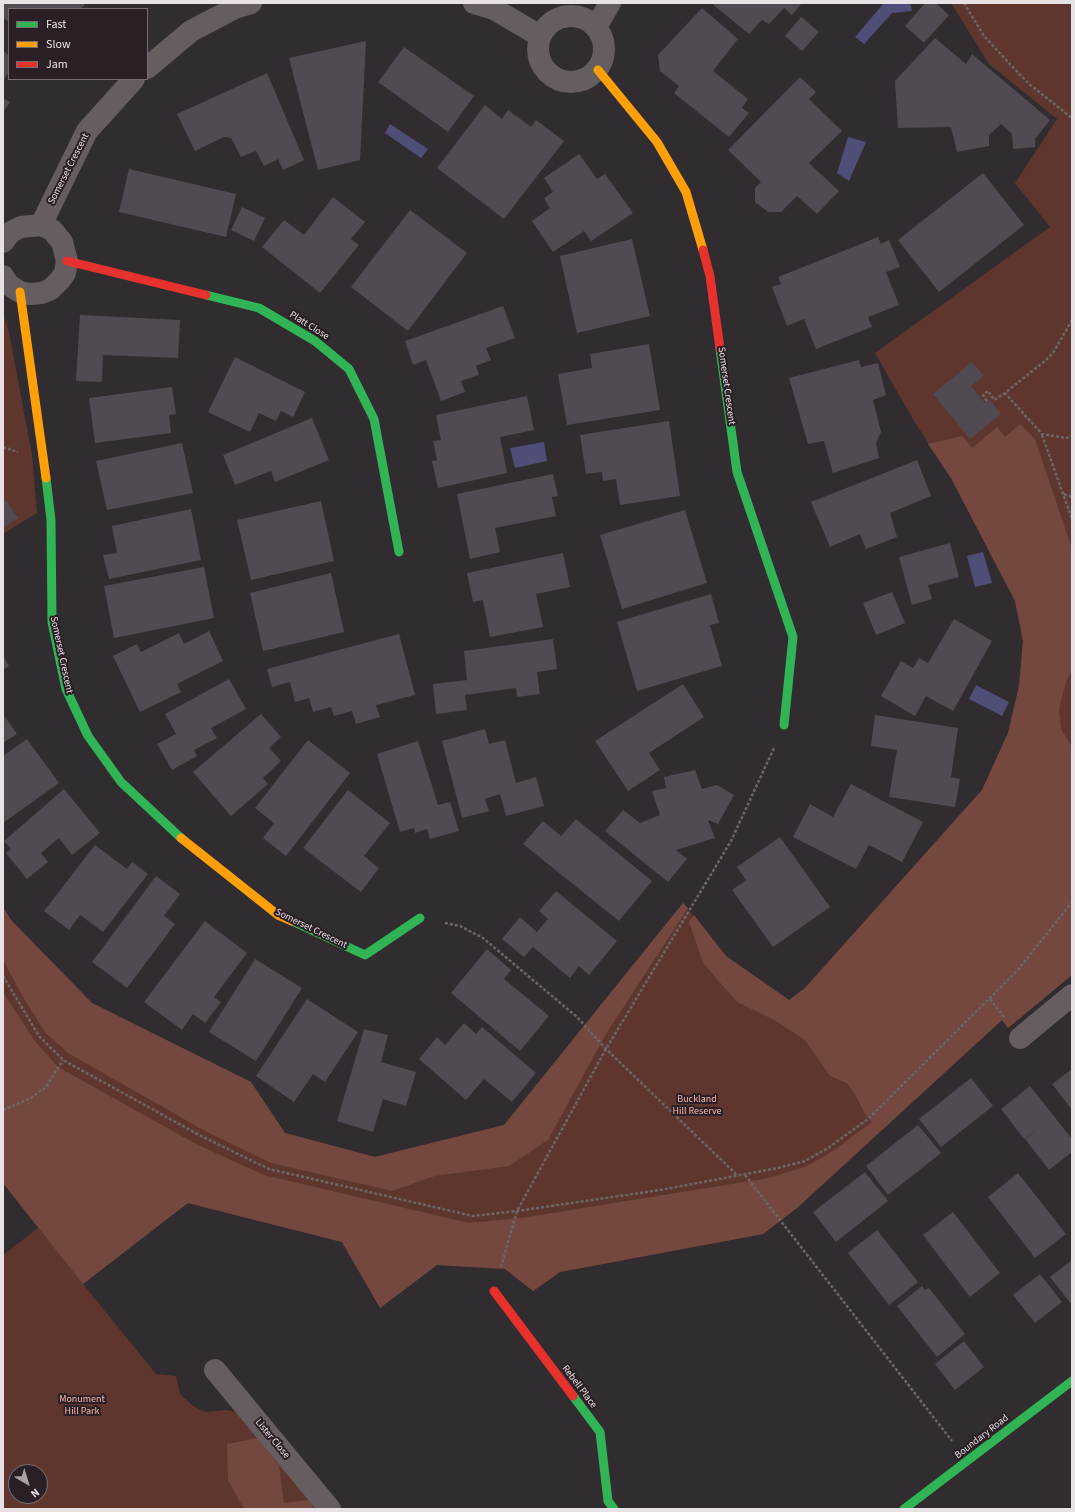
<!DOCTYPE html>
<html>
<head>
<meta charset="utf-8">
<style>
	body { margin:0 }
	#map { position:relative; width:1075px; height:1512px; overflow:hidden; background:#312c2f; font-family:"Source Sans 3",sans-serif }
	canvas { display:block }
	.frame { position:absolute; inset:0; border:4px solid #e8e1e5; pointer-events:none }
	.legend { position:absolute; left:8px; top:8px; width:140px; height:72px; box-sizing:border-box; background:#2a1f26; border:1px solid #766d72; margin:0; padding:5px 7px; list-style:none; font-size:12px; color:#e8e1e5 }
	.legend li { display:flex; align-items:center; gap:8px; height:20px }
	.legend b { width:20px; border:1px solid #766d72 }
	.north { position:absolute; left:8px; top:1464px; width:40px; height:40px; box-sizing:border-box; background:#2a1f26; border:1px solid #766d72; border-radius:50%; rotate:142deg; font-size:11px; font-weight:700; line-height:16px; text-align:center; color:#e8e1e5 }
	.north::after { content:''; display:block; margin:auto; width:14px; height:18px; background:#a8a2a5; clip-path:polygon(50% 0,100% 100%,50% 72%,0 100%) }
</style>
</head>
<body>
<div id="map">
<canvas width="1075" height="1512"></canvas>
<div class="frame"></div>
<ul class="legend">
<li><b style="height:5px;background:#30b455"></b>Fast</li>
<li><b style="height:5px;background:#ff9f0a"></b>Slow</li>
<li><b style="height:5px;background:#e5322d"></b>Jam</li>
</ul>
<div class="north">N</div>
</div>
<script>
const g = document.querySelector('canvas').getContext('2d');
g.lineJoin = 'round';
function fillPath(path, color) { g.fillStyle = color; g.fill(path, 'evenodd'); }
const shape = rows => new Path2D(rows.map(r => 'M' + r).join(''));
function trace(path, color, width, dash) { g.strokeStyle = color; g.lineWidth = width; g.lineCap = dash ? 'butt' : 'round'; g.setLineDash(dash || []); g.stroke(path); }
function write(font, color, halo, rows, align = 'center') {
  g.font = font + ' "Source Sans 3",sans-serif'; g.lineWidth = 4; g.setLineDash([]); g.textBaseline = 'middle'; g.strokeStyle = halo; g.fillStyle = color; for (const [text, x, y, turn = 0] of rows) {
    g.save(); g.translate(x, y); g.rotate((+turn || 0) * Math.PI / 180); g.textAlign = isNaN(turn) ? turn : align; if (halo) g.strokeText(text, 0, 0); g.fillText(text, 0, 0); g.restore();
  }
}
const green = shape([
	[951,3,1072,3,1072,975,1008,1028,1002,1020,797,1208,763,1234,560,1272,533,1291,505,1269,437,1265,380,1308,342,1242,187,1203,83,1284,156,1374,176,1376,180,1394,193,1406,206,1412,227,1410,245,1414,320,1509,3,1509,3,1255,38,1228,3,1183,3,907,11,920,92,1003,251,1082,285,1133,375,1157,504,1125,683,903,726,956,789,1000,805,988,982,790,1008,733,1019,686,1023,641,1015,601,951,478,914,421,875,353,1050,227,1015,183,1057,119,989,64],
	[16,1472,40,1472,40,1496,16,1496],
	[3,314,9,332,32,455,37,513,3,534]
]);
const forest = shape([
	[1020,424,1035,439,1072,549,1072,670,1066,682,1059,709,1061,729,1072,747,1072,975,1008,1028,1002,1020,797,1208,763,1234,560,1272,533,1291,505,1269,437,1265,380,1308,342,1242,188,1203,83,1284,3,1183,3,992,34,1040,58,1067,196,1144,264,1175,469,1223,521,1218,769,1178,807,1166,830,1153,872,1122,865,1114,856,1096,847,1083,830,1076,805,1040,774,1020,737,1002,703,963,689,922,694,915,726,956,789,1000,805,988,982,790,1008,733,1019,686,1023,641,1015,601,951,478,928,444,962,436,972,448,997,427,1005,437],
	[683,903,688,908,606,1034,548,1140,509,1166,435,1176,392,1191,271,1163,205,1131,68,1053,45,1032,23,997,3,960,3,907,11,920,92,1003,251,1082,285,1133,375,1157,504,1125],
	[258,1438,279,1466,284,1503,309,1500,314,1509,244,1509,228,1480,227,1444]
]);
const water = shape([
	[884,3,910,3,912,11,892,13,864,44,855,37],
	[390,124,428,149,421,158,385,133],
	[848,137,866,142,849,181,837,173],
	[544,442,547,461,515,468,510,448],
	[983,552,992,583,975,587,967,556],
	[976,685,1009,702,1002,716,969,699]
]);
const building = shape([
	[3,3,86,3,81,9,9,9,9,22,3,18],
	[711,3,802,3,792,15,784,8,769,24,762,20,749,34],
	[925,3,936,3,949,15,924,43,905,26],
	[702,8,738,39,713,71,748,99,742,108,749,113,729,137,674,93,679,86,660,71,658,55],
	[801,17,819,32,802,51,785,36],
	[935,38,966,64,972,54,1050,120,1035,139,1035,147,1013,149,1012,134,1001,124,989,135,989,146,957,152,951,127,898,128,895,81],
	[366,41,360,160,318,170,289,58],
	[404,47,474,96,448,132,378,82],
	[3,51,9,55,9,72,3,81],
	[267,73,304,160,283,170,278,159,264,166,256,151,241,157,231,138,224,137,195,151,177,114],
	[800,77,816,92,809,99,842,131,809,163,839,191,817,214,797,196,781,212,768,212,755,202,755,188,761,182,728,150],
	[3,98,10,102,3,112],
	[485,105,502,119,508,110,531,127,536,120,564,141,504,219,437,168],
	[579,154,597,179,605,174,633,213,591,241,584,231,553,252,532,221,550,208,544,198,553,192,544,178],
	[129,169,236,194,226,237,119,212],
	[983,173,1024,225,939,292,898,240],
	[333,197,365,222,351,239,359,245,320,293,262,247,284,220,304,235],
	[242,207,265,218,254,241,231,230],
	[410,210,467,253,408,331,351,287],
	[878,237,881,244,889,240,900,267,886,272,899,305,868,317,872,327,816,349,804,319,787,326,772,287,781,284,778,277],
	[632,239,650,316,577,333,560,256],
	[503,306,515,338,486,348,491,360,476,366,479,375,461,381,465,392,441,401,426,360,413,365,405,341],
	[80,315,180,320,178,358,103,355,102,382,76,381],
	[649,344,660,410,567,425,558,374,592,368,590,354],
	[235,357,305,392,293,417,281,411,276,421,259,413,250,432,208,412],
	[859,360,861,367,878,363,886,395,873,400,881,432,876,443,879,458,833,473,824,441,808,444,789,378],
	[972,362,984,376,971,386,985,403,989,399,1001,414,970,439,933,394],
	[172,387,176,414,169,415,171,433,95,443,89,398],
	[527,396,534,430,500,437,507,473,438,488,432,461,437,460,433,441,441,440,436,415],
	[312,418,329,460,275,482,271,471,235,485,223,455],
	[669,421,680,496,620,505,616,479,603,481,602,472,586,474,580,435],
	[182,443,193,493,107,510,96,461],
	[917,460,931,496,890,513,897,537,866,549,860,534,830,547,811,502],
	[553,474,558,496,552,497,556,516,495,528,500,552,470,559,457,494],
	[6,500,18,518,3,528,3,502],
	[321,501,334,561,251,580,237,520],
	[191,509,201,560,109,579,103,555,117,553,112,526],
	[685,510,707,583,622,609,600,535],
	[950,543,959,577,928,585,932,599,912,605,899,557],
	[563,553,570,587,536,594,543,627,490,637,483,600,473,602,467,573],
	[204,567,214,618,114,638,104,586],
	[331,573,344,632,263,651,250,593],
	[892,592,905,623,876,635,863,603],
	[711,594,719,623,710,625,722,666,637,691,617,622],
	[954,619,992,641,953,711,926,696,915,716,881,696,901,661,913,668,919,658,928,663],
	[209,631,223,661,177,684,181,692,140,712,113,656,137,644,141,652,179,633,184,644],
	[399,634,415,695,376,705,380,717,356,724,352,711,334,716,331,707,313,712,309,698,295,702,290,682,272,687,267,669],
	[553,639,557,669,537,672,540,694,517,697,516,688,465,695,467,710,436,714,433,684,467,680,464,651],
	[3,656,9,666,3,670],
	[229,679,246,709,211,728,217,738,194,750,197,756,172,770,157,744,176,734,165,714],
	[683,684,704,717,649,753,660,770,628,791,595,741],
	[3,714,17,734,3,743],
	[261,714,281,737,269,748,281,761,263,778,268,784,231,816,193,772],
	[875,715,958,728,951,777,960,779,955,807,889,797,897,750,871,746],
	[485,729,489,744,505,740,516,783,536,777,544,806,506,816,500,794,485,799,489,811,462,818,442,741],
	[27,739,59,783,3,823,3,756],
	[308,740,350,773,286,856,263,838,274,823,255,808],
	[418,741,438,805,450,802,459,831,430,839,427,829,415,833,414,828,400,832,377,754],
	[695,770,702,789,717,785,734,795,718,824,708,820,715,838,676,850,687,859,668,882,605,831,623,810,640,823,660,815,652,791,666,788,664,777],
	[851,784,923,822,902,862,869,845,856,869,793,837,810,804,833,817],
	[64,789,100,833,72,855,59,838,41,853,48,862,27,879,6,853,11,849,4,841],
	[348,790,390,823,364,856,379,868,361,892,303,848],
	[576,819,652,881,619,921,523,844,543,821,561,836],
	[780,837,830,907,773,947,732,890,746,880,737,867],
	[95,845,127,869,132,862,148,874,103,932,80,915,69,930,44,911],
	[156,876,180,894,164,916,175,924,127,988,92,962],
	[556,891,617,941,589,975,579,966,570,978,533,947,524,957,502,939,520,917,537,932,548,919,539,911],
	[205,921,247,953,214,997,221,1002,205,1023,193,1014,182,1030,144,1002],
	[487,949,511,970,504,979,549,1016,520,1051,451,993],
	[255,959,302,988,256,1061,209,1032],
	[307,999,358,1032,325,1082,313,1074,294,1102,256,1076],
	[464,1023,476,1034,482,1027,536,1073,512,1102,484,1079,466,1100,419,1059,437,1037,445,1045],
	[364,1029,388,1035,381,1062,416,1072,406,1106,383,1099,373,1132,337,1121],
	[1072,1069,1072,1110,1052,1084],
	[971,1078,993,1106,941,1147,919,1119],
	[1030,1086,1072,1139,1072,1152,1049,1170,1025,1139,1039,1128,1024,1139,1001,1109],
	[918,1125,941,1153,888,1195,866,1166],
	[865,1172,888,1201,836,1242,813,1212],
	[1018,1173,1066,1234,1035,1258,988,1197],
	[953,1212,1000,1273,970,1297,923,1235],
	[877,1230,918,1282,889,1305,848,1253],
	[1072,1260,1072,1305,1050,1277],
	[1040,1274,1062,1302,1035,1323,1013,1295],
	[922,1286,925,1290,929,1288,965,1334,937,1357,897,1306],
	[964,1341,984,1367,955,1390,935,1364]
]);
const path = shape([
	[964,3,984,36,1007,61,1029,84,1072,118],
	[1072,320,1053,353,1046,360,1005,393,1042,434,1066,438,1072,436],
	[987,401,983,395,988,391,994,400,1005,393],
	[1042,435,1072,519],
	[3,447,18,452],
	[1064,494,1072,497],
	[445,923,460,926,483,938,577,1017,606,1049,737,1175],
	[3,976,39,1036,63,1060,201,1136,269,1169,473,1216,517,1211,660,1190,778,1168,805,1161,828,1148,868,1119,1017,971,1072,902],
	[990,999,1004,1017],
	[3,1110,31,1098,46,1087,63,1060],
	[745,1175,952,1441],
	[501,1267,517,1211,606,1049,731,841,774,748]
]);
const street = shape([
	[474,3,494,9,540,36],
	'538 49a33 33 0 1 1 66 0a33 33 0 1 1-66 0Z',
	[596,27,610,3],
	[147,68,191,31,235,8,251,3],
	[41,225,87,131,134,79],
	[3,242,11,232,21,227,41,225,52,230,62,242,67,261,65,273,60,280,51,289,42,293,30,294,20,292,9,285,3,276],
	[1020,1038,1072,995],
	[215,1370,330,1509]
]);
const fast = shape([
	[206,295,259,308,315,341,349,369,374,419,399,552],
	[720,349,737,472,793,637,784,725],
	[46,478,51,520,52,622,66,689,88,736,121,782,181,838],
	[292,921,365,955,420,918],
	[573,1396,600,1432,608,1501,614,1509],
	[904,1509,1072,1381]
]);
const slow = shape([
	[598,70,657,142,686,192,703,250],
	[20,292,46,478],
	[181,838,278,915,292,921]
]);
const jam = shape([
	[703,250,710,276,720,349],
	[67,261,206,295],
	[494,1291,573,1396]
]);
const streetNames = [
	["Somerset Crescent",69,169,-63],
	["Platt Close",309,326,32],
	["Somerset Crescent",726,386,82],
	["Somerset Crescent",61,655,78],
	["Somerset Crescent",311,929,26],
	["Rebell Place",579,1387,53],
	["Boundary Road",982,1437,-38],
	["Lister Close",272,1439,50]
];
const parkNames = [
	["Buckland",697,1100],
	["Hill Reserve",697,1112],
	["Monument",82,1400],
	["Hill Park",82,1412]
];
fillPath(green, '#5e362e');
fillPath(forest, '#74473f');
fillPath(water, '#4f4e76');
fillPath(building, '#514a53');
trace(path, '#6c6667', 2.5, [3, 2]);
trace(street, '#655d5f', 22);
trace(fast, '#30b455', 9);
trace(slow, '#ff9f0a', 9);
trace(jam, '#e5322d', 9);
write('10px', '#e8e1e5', '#2a1f26', streetNames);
write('10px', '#fcb8aa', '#2a1f26', parkNames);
</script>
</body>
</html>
